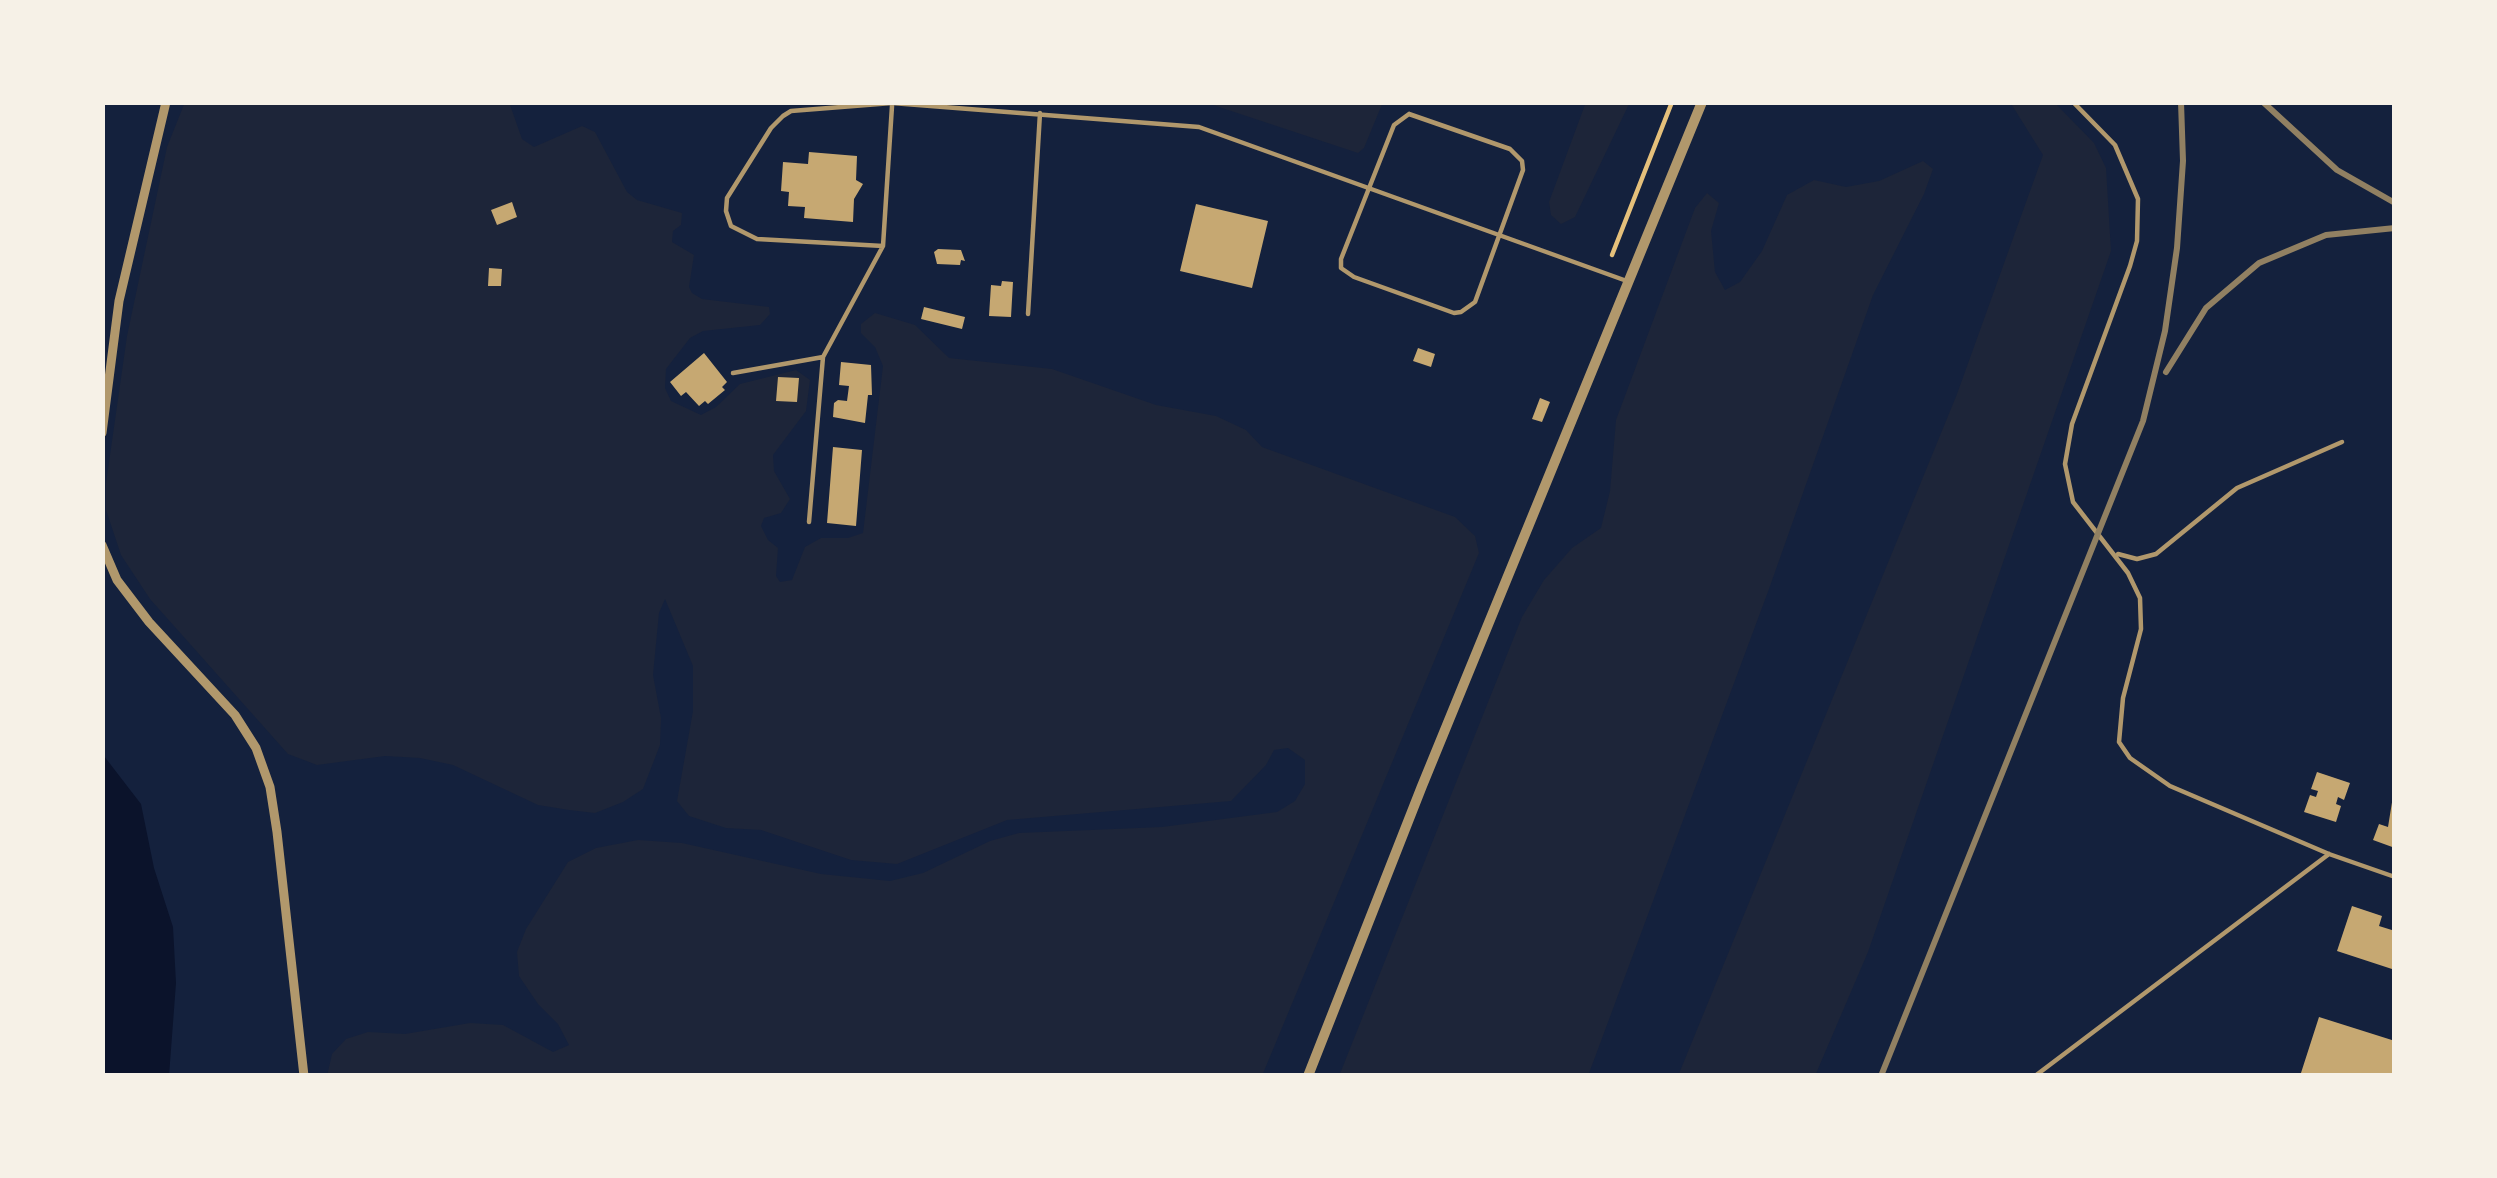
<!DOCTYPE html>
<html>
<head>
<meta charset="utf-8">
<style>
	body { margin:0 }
	#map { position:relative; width:2497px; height:1178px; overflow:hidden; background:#14213d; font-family:"Alegreya Sans",sans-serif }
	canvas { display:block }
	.frame { position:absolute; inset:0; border:105px solid #f6f1e7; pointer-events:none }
</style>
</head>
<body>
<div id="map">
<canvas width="2497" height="1178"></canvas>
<div class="frame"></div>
</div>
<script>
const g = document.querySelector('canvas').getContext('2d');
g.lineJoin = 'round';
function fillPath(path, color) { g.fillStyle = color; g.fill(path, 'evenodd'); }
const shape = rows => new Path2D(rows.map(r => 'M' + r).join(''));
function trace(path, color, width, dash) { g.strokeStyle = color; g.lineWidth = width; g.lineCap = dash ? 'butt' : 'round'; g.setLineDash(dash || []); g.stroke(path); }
const green = shape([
	[185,102,509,102,522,139,534,147,582,126,595,132,627,192,637,200,682,213,681,225,673,231,672,242,694,255,689,287,692,293,702,299,769,307,770,314,760,325,703,331,690,338,666,369,665,388,671,401,701,415,716,407,740,384,796,370,810,380,806,411,773,455,774,471,790,499,781,513,764,518,761,526,768,540,778,548,776,576,780,582,792,580,805,547,821,538,848,538,863,533,883,366,875,347,861,333,861,324,875,313,915,325,949,358,1052,369,1156,405,1216,416,1246,430,1262,447,1455,517,1475,536,1479,553,1262,1076,327,1076,332,1054,346,1039,368,1032,405,1034,470,1023,503,1025,553,1052,569,1045,558,1024,538,1004,519,976,517,952,526,929,568,862,596,848,638,840,682,843,821,874,890,881,923,873,990,841,1019,833,1162,827,1277,812,1295,801,1305,784,1305,760,1288,748,1274,750,1266,765,1231,801,1007,820,897,864,851,860,761,830,726,828,689,816,677,801,693,711,693,666,665,599,659,613,653,675,661,718,660,745,643,789,623,802,595,813,569,810,538,805,453,765,420,758,385,756,317,765,288,754,150,599,121,555,106,510,106,483,127,336,167,147],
	[1204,102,1383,102,1364,148,1358,153],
	[1586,102,1630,102,1575,217,1561,224,1551,215,1549,202],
	[2010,102,2054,102,2094,143,2106,168,2111,251,1868,952,1815,1076,1678,1076,1957,394,2043,155],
	[1923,161,1933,169,1924,194,1873,295,1769,589,1588,1076,1339,1076,1522,617,1544,580,1572,548,1601,528,1610,491,1616,420,1695,208,1707,193,1719,203,1711,231,1715,272,1725,290,1740,282,1762,251,1787,195,1814,180,1846,187,1879,181]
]);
const water = shape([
	[102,746,104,756,141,804,154,868,173,927,176,983,169,1076,102,1076]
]);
const building = shape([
	[809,152,857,156,856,180,863,184,854,199,853,222,804,218,805,207,788,206,789,192,781,191,783,162,808,164],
	[512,202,517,217,497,225,491,210],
	[1196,204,1268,221,1252,288,1180,271],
	[938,249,961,250,965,261,961,260,960,265,937,264,934,252],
	[489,268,502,269,501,286,488,286],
	[1002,281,1013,282,1011,317,989,316,991,285,1001,286],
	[924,307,965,317,962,329,921,319],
	[1418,348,1435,354,1431,367,1413,361],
	[704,353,727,382,722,387,725,390,708,404,705,401,699,406,686,392,681,396,670,382],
	[841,362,871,365,872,395,868,395,865,423,833,417,834,403,838,400,847,401,849,386,839,385],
	[778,377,799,378,797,402,776,401],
	[1540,398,1550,402,1542,422,1532,419],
	[833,447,862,450,856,526,827,523],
	[2317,772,2350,783,2344,800,2338,797,2336,804,2341,806,2336,822,2304,812,2310,795,2316,797,2318,791,2311,789],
	[2394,790,2395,791,2395,848,2373,840,2379,824,2388,827],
	[2352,906,2382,916,2379,926,2395,931,2395,970,2337,951],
	[2319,1017,2395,1041,2395,1076,2300,1076]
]);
const path = shape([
	[1612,255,1672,102]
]);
const service = shape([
	[2073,102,2115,145,2138,199,2137,241,2130,266,2072,424,2065,464,2073,502,2128,573,2140,598,2141,629,2123,698,2119,742,2130,758,2170,786,2329,854,2395,877],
	[1409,114,1510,149,1522,161,1523,170,1475,302,1461,312,1454,313,1354,277,1341,268,1341,259,1394,125,1409,114],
	[883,246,757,239,731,226,726,211,727,198,771,128,783,116,791,111,892,103,1199,127,1624,280],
	[1028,314,1040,113],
	[733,373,823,357],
	[809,522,823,357,883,246,892,106],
	[2118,554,2137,559,2156,554,2237,488,2342,442],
	[2035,1076,2329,854]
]);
const minor = shape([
	[102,433,119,301,166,102],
	[102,545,117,580,149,622,235,715,256,748,270,787,277,832,304,1076]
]);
const tertiary = shape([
	[1308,1076,1422,786,1702,102]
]);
const rail = shape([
	[2263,102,2337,170,2395,203],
	[2166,372,2206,308,2259,263,2326,235,2395,228],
	[1881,1076,2143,421,2165,331,2177,248,2183,161,2181,102]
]);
fillPath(green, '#1d2539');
fillPath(water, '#0b132b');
fillPath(building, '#c6a872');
trace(path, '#e5c07b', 4.5);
trace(service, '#b1986c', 4.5);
trace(minor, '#b1986c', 9);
trace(tertiary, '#b1986c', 10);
trace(rail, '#918062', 6);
</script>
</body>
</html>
